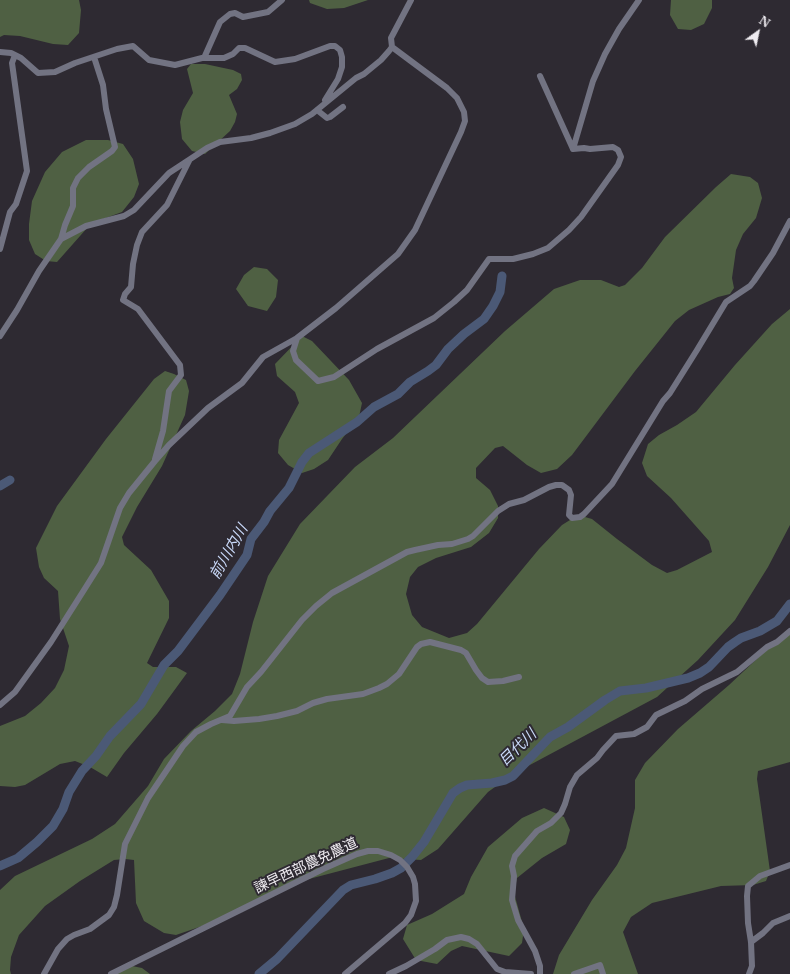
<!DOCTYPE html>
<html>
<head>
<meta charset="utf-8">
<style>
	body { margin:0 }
	#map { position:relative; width:790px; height:974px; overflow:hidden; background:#2e2a32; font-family:"Libre Baskerville",serif }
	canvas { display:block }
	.north { position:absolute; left:738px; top:12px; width:40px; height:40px; -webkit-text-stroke:3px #2e2a32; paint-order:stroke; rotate:33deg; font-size:11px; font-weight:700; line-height:16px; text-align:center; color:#efecf1 }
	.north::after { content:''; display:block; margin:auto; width:14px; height:18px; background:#efecf1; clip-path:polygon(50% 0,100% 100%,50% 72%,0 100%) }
</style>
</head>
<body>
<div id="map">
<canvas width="790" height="974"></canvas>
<div class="north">N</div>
</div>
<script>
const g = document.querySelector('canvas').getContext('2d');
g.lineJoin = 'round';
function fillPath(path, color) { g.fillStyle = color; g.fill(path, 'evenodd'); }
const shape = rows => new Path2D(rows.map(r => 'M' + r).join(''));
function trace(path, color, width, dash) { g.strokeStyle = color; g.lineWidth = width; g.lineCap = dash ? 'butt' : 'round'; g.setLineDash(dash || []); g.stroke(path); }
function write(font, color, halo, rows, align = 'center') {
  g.font = font + ' "Libre Baskerville","Noto Sans JP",serif'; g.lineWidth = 4; g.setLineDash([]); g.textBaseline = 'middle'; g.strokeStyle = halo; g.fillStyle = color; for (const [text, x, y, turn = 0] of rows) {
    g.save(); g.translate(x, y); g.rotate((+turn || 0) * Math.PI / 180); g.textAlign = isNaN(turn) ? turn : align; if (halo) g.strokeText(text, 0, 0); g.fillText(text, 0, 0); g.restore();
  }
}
const forest = shape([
	[0,0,79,0,81,10,79,33,68,45,53,44,20,36,4,35,0,37],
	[309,0,368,0,344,8,327,9,310,3],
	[671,0,712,0,712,8,704,24,691,30,678,29,670,15],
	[191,64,205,64,233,70,241,74,242,80,237,89,229,95,237,114,235,122,230,131,205,154,192,151,182,139,180,122,183,110,193,93,187,69],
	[86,140,108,140,123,144,133,159,139,184,134,197,122,212,103,219,88,227,57,262,46,261,35,254,29,240,29,224,32,201,45,172,62,152],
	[731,174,750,177,758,183,762,198,756,218,743,234,736,250,732,278,734,288,730,294,718,297,689,310,675,321,635,371,572,455,557,469,541,473,527,465,503,446,495,448,476,468,476,478,490,490,498,506,498,518,489,533,471,547,436,558,418,567,410,577,406,594,412,615,422,627,449,638,467,633,477,624,539,549,562,525,578,515,592,519,617,539,652,565,667,573,677,570,712,552,709,541,671,498,647,476,642,463,648,444,659,435,677,425,696,412,735,365,772,324,790,309,790,525,768,567,735,620,698,660,657,697,513,774,488,792,438,849,421,860,389,858,309,879,208,924,176,935,164,933,144,921,136,903,134,860,125,859,114,860,80,881,45,906,19,935,11,957,10,970,11,974,0,974,0,890,15,876,92,839,115,824,148,786,164,759,191,731,215,711,232,694,240,674,253,622,268,576,300,524,355,467,393,438,505,331,554,289,580,280,601,280,619,287,625,285,642,268,665,237,716,187],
	[254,267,267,269,278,280,276,297,267,311,248,306,236,289,244,275],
	[302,336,312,341,349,380,362,403,359,417,342,439,328,460,314,469,302,473,288,465,278,453,279,440,299,403,295,392,277,376,275,364],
	[165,371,174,374,186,380,189,391,185,415,162,466,137,507,122,537,124,545,151,570,169,601,169,618,147,663,153,667,176,667,187,673,157,714,124,753,107,777,90,767,75,761,60,764,25,785,15,787,0,786,0,726,25,716,41,703,55,688,64,670,69,646,60,619,58,591,44,578,39,567,36,548,57,506,106,439,154,379],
	[790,628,790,762,758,771,757,779,770,871,766,881,753,885,721,886,652,903,631,917,623,932,638,974,553,974,559,955,592,900,617,865,626,848,635,808,635,780,645,763,678,729,729,685],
	[544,808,564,817,570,830,566,844,542,858,517,878,514,893,524,929,522,943,509,956,462,946,451,951,437,964,416,960,403,939,407,925,432,914,464,894,471,877,488,847,522,818],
	[127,965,142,968,150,974,109,974]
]);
const river = shape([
	[0,486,10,480],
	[0,866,18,858,37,842,53,826,63,809,69,792,82,771,96,756,110,736,141,704,164,665,178,651,220,595,247,555,251,539,264,522,270,511,289,488,302,462,309,453,357,422,374,407,398,394,410,382,428,371,436,365,448,349,464,334,484,319,493,306,500,292,502,276],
	[259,974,277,959,343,890,351,885,375,879,392,873,401,868,412,857,424,842,453,793,460,788,467,785,492,783,505,780,513,776,550,737,568,727,605,700,620,691,646,688,688,678,700,673,709,667,728,647,735,642,741,638,760,631,777,621,790,604]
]);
const minor = shape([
	[0,52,11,53,21,58,38,73,55,72,75,63,117,49,133,46,149,60,175,65,202,58,224,58,233,54,239,48,245,48,275,62,295,59,330,46,335,46,340,50,342,57,342,67,338,79,325,100],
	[204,58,220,22,230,14,235,13,243,17,268,12,282,0],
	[540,76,573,149],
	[317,110,327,118,330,117,343,107],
	[573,149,593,81,605,54,619,29,639,0],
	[61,239,86,226,124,216,134,210,169,173,207,148,220,142,251,138,270,133,295,124,312,114,356,78,364,74,381,60,389,51,392,47,391,38,411,0],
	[0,249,10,212,16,204,27,171,12,63,15,55],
	[0,336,17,310,39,271,61,239,65,225,73,206,73,188,78,178,89,167,112,151,115,147,106,109,103,85,94,57],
	[297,338,293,351,296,360,318,381,334,377,377,349,434,318,454,302,467,290,489,259,513,259,533,254,548,248,569,230,581,217,618,165,621,157,618,150,613,147,590,149,584,148,573,149],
	[155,459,163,431,169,391,181,375,180,365,138,309,123,300,125,294,131,287,133,264,137,245,142,232,167,205,189,161],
	[0,705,15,692,51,642,84,590,101,563,120,508,129,493,155,461,169,445,208,408,242,383,263,357,297,338,336,308,398,254,415,230,461,132,465,121,464,112,457,98,447,88,392,47],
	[222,720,234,721,259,719,277,716,297,711,313,703,327,699,363,694,379,688,387,684,399,674,417,647,421,644,430,642,461,650,466,653,476,670,482,678,488,682,503,681,519,677],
	[751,942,763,933,773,923,790,916],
	[44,974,58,949,67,939,74,935,90,929,109,915,114,907,117,895,125,844,148,798,183,746,196,732,211,724,230,716,247,687,261,672,302,620,316,606,332,593,407,552,415,550,438,545,452,544,468,539,473,536,498,511,509,504,524,500,549,487,556,485,562,485,569,490,571,495,569,515,572,518,580,517,584,514,612,484,663,401,670,393,697,350,726,302,750,286,754,281,773,253,790,221],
	[111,974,323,869,357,854,368,851,378,851,391,855,400,860,407,867,413,877,415,884,416,901,411,915,405,923,345,974],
	[389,974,406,966,435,949,447,940,461,937,469,939,477,944,497,969,505,972,531,974],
	[540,974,540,966,535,951,518,920,512,900,514,876,512,866,515,856,537,831,551,823,561,813,565,804,570,787,577,775,597,758,603,750,616,736,634,734,647,727,656,715,685,701,702,689,737,672,767,647,777,642,790,631],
	[574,974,600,965,603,974],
	[749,974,752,966,751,942,748,923,747,896,748,886,760,876,790,865]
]);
const streetNames = [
	["諫早西部農免農道",306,866,-25]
];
const waterNames = [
	["前川内川",229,552,-60],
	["目代川",518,748,-44]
];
fillPath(forest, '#4f6043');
trace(river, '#4b5976', 9);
trace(minor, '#727382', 6);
write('14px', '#efecf1', '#2e2a32', streetNames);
write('italic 15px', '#c9d9f9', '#2e2a32', waterNames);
</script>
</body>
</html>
